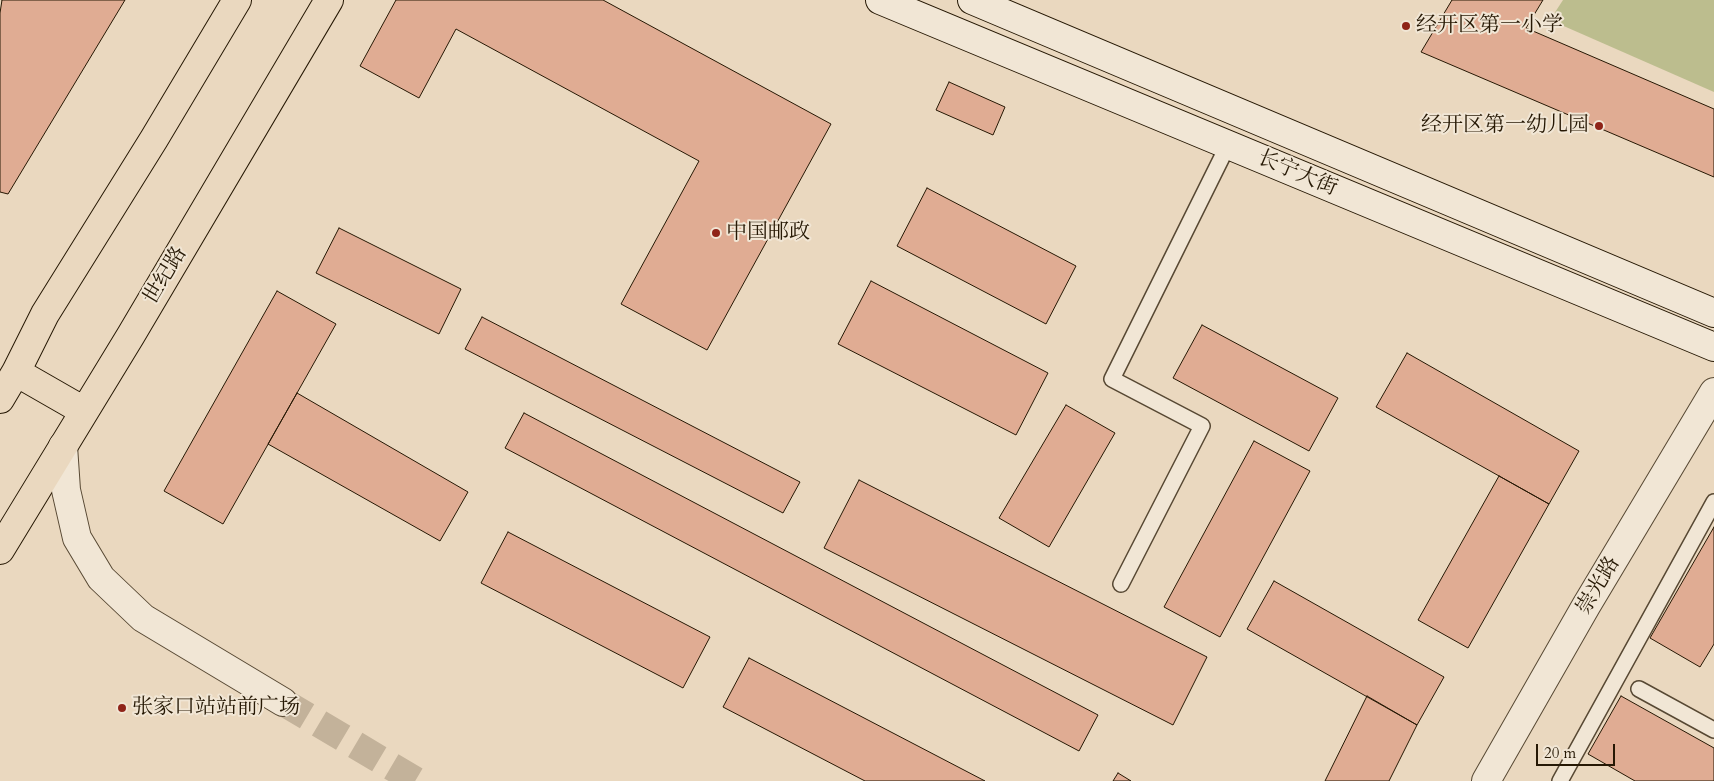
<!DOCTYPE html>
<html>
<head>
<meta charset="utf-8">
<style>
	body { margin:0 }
	#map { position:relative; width:1714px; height:781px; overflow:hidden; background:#ead8bf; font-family:Cardo,serif }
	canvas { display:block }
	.scale { position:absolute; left:1536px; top:744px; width:79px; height:22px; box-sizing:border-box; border:2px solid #261804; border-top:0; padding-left:6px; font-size:15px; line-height:18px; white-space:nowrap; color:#261804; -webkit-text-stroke:4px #f1e6d5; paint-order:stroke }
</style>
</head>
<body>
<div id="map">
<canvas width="1714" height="781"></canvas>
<div class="scale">20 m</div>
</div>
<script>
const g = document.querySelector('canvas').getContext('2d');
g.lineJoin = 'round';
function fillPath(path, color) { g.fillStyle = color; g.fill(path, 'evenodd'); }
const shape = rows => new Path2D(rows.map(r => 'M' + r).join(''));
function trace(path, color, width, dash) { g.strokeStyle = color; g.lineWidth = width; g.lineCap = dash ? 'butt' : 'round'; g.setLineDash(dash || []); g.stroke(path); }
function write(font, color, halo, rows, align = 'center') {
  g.font = font + ' Cardo,"Noto Serif SC",serif'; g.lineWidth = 4; g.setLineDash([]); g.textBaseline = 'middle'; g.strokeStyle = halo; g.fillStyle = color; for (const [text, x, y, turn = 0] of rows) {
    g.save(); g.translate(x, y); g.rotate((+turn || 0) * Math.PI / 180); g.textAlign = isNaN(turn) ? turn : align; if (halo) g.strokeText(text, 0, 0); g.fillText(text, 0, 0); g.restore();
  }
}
const green = shape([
	[1563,0,1714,0,1714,92,1550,20]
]);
const building = shape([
	[2,0,125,0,8,194,0,192,0,13,2,0],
	[396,0,603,0,831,124,707,350,621,304,699,161,456,29,419,98,360,66,396,0],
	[1452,0,1543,0,1526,28,1714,109,1714,177,1421,52,1452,0],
	[949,82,1005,107,993,135,936,110,949,82],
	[927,188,1076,266,1046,324,897,246,927,188],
	[339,228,461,289,439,334,316,273,339,228],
	[871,281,1048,373,1016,435,838,344,871,281],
	[277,291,336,324,223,524,164,491,277,291],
	[482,317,800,482,783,513,465,349,482,317],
	[1202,325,1338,398,1309,451,1173,378,1202,325],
	[1407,353,1579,451,1549,504,1376,407,1407,353],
	[297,393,468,492,440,541,268,444,297,393],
	[1066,405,1115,433,1049,547,999,518,1066,405],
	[524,413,1098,715,1079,751,505,448,524,413],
	[1254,441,1310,471,1220,637,1164,607,1254,441],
	[1499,476,1549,504,1468,648,1418,620,1499,476],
	[859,480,1207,657,1173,725,824,548,859,480],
	[1714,527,1714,644,1700,667,1650,638,1714,527],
	[508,532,710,637,683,688,481,583,508,532],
	[1274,581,1444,677,1417,725,1247,629,1274,581],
	[749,658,985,781,865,781,723,707,749,658],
	[1367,696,1417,725,1389,781,1325,781,1367,696],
	[1621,696,1714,748,1714,781,1635,781,1588,754,1621,696],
	[1118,773,1131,781,1113,781,1118,773]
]);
const tertiaryTunnel = shape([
	[283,702,416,781]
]);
const service = shape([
	[1121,584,1202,426,1112,379,1228,145],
	[1639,689,1714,730],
	[1560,781,1714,502]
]);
const tertiary = shape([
	[63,446,66,490,77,538,101,578,143,618,283,702],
	[1486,781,1586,606,1714,392]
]);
const secondary = shape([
	[880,0,1714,347],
	[972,0,1714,313]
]);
const primary = shape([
	[16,372,84,411],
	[0,399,16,372,45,314,154,139,237,0],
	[0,550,131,335,329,0]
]);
const markers = [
	[1406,26,5,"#8f2418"],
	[1599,126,5,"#8f2418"],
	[716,233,5,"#8f2418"],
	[122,708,5,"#8f2418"]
];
const poiNames = [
	["经开区第一小学",1416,26],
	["经开区第一幼儿园",1589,126,"right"],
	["中国邮政",726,233],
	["张家口站站前广场",132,708]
];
const streetNames = [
	["长宁大街",1297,174,23],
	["世纪路",166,276,-59],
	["崇光路",1599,586,-59]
];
fillPath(green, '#bcbd8e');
fillPath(building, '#e0ac93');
trace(building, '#261804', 1);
trace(tertiaryTunnel, '#c3b29a', 28, [28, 14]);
trace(service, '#574833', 18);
trace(tertiary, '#574833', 30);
trace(secondary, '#261804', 30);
trace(primary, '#261804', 30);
trace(service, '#f1e6d5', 15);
trace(tertiary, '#f1e6d5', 28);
trace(secondary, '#f1e6d5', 28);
trace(primary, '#ead8bf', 28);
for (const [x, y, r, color] of markers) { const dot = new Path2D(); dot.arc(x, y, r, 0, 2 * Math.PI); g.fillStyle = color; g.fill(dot); trace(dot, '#f1e6d5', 2); }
write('21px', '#261804', '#f1e6d5', poiNames, 'left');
write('21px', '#261804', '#f1e6d5', streetNames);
</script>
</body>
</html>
